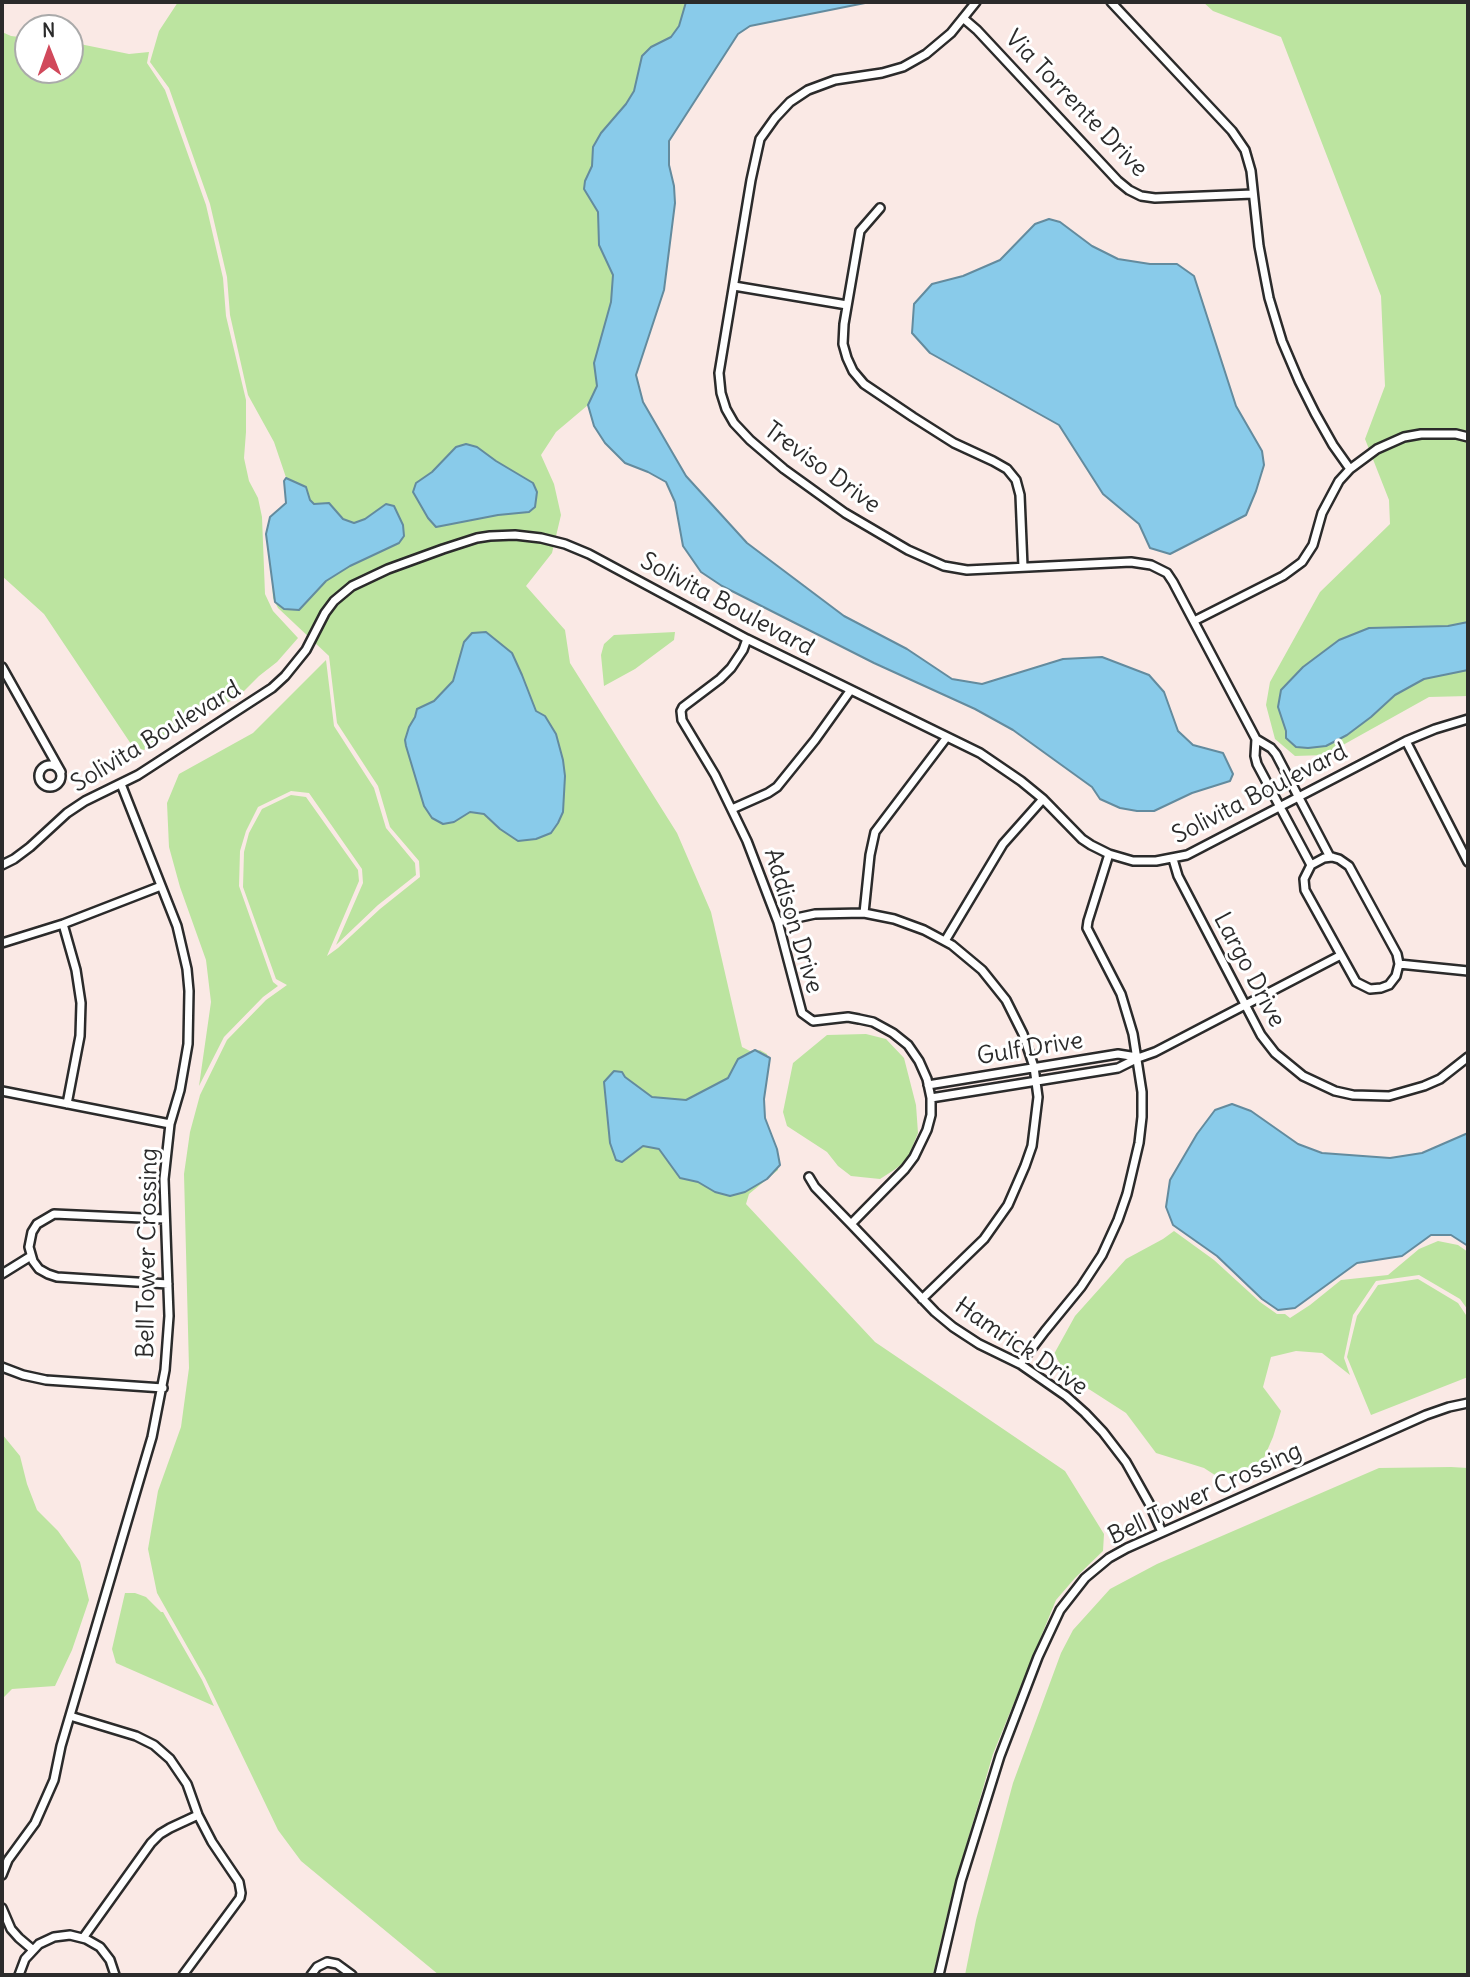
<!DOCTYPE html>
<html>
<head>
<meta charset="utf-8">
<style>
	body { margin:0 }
	#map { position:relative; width:1470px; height:1977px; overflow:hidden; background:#fae9e5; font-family:Delius,sans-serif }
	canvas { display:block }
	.frame { position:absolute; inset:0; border:4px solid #2b2b2b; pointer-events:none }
	.north { position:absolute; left:14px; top:14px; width:70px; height:70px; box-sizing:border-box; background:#fff; border:2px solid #aaa; border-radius:50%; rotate:359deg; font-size:19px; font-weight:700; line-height:28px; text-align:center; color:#2b2b2b }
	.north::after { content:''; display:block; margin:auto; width:24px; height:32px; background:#d1495b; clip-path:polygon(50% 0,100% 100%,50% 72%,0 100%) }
</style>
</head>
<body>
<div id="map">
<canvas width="1470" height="1977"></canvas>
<div class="frame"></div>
<div class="north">N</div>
</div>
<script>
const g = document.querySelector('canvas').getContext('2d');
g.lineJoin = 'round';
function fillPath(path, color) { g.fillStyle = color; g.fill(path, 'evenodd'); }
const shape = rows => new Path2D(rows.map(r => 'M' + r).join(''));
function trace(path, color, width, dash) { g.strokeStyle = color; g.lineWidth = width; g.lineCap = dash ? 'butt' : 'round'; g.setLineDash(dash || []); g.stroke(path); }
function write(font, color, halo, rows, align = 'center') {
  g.font = font + ' Delius,sans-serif'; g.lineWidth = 6; g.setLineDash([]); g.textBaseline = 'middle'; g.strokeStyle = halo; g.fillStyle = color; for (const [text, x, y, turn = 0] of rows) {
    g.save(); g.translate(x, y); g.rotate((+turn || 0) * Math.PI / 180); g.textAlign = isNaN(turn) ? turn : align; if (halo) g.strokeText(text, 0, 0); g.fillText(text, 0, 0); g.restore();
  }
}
const green = shape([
	[178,2,686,2,679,26,671,37,651,47,642,56,634,91,626,104,601,133,593,147,592,166,585,181,584,189,598,212,599,245,613,275,611,302,594,363,597,386,588,405,556,432,541,455,554,484,561,515,552,553,526,586,565,630,570,663,677,833,711,912,742,1047,752,1052,760,1050,767,1054,769,1066,763,1104,767,1131,778,1159,778,1170,749,1194,746,1204,875,1342,1065,1471,1104,1534,1103,1551,1075,1578,1056,1600,993,1754,952,1894,933,1975,439,1975,301,1861,278,1830,205,1678,157,1593,148,1549,158,1491,181,1427,189,1368,184,1174,190,1132,200,1095,227,1040,266,1000,287,985,276,979,243,887,244,852,249,833,262,809,291,795,306,797,358,870,359,881,327,956,338,948,380,909,420,877,419,861,390,827,378,786,337,723,329,656,278,608,273,598,270,540,295,504,274,442,248,395,230,315,227,277,210,204,169,88,150,62,159,31],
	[1203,2,1468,2,1468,696,1429,697,1325,755,1295,756,1275,739,1266,705,1270,682,1320,592,1390,524,1389,500,1365,439,1385,386,1381,296,1281,37,1213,11],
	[2,32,11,36,28,38,28,70,70,70,70,42,129,54,149,52,147,63,165,90,206,205,223,278,226,316,246,400,246,432,244,458,249,481,258,498,262,517,265,594,273,611,298,638,277,662,259,676,238,697,156,741,144,750,133,747,44,614,2,576],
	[675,632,674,640,635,669,604,686,601,655,604,644,614,635],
	[326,660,334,726,374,788,386,828,415,863,416,875,378,905,336,945,363,883,362,869,309,793,291,791,258,807,246,831,240,851,239,886,273,982,278,986,263,997,224,1037,199,1086,211,1002,206,960,180,887,169,847,167,803,179,774,253,733],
	[866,1034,886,1039,904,1058,916,1105,918,1133,907,1160,894,1170,880,1179,851,1176,838,1166,827,1152,787,1126,783,1112,793,1063,827,1035],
	[1174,1231,1214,1260,1260,1302,1277,1314,1285,1314,1290,1318,1310,1305,1341,1280,1388,1275,1419,1249,1438,1241,1458,1245,1468,1252,1468,1310,1460,1299,1419,1275,1376,1281,1353,1315,1344,1358,1350,1375,1322,1353,1296,1351,1271,1357,1263,1387,1281,1411,1273,1437,1260,1467,1221,1479,1204,1468,1156,1453,1126,1413,1067,1375,1054,1354,1075,1316,1126,1259,1163,1239],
	[1418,1279,1458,1303,1468,1318,1468,1377,1371,1415,1347,1357,1357,1316,1378,1285],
	[2,1434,20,1456,27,1484,37,1510,58,1531,80,1562,89,1600,72,1650,55,1686,12,1689,2,1699],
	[1451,1467,1468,1468,1468,1975,965,1975,976,1920,1013,1783,1061,1653,1073,1630,1110,1589,1157,1564,1379,1468],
	[125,1593,135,1593,146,1597,161,1612,163,1612,202,1680,214,1706,116,1663,112,1649]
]);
const water = shape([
	[686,2,870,2,750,26,738,34,669,141,669,165,674,186,675,203,664,290,636,375,643,402,686,476,747,543,844,616,907,649,952,679,982,684,1063,659,1102,657,1149,675,1164,692,1178,731,1193,745,1223,753,1233,774,1230,781,1192,793,1154,811,1137,811,1120,808,1100,799,1092,787,1013,730,975,709,874,663,722,586,701,572,683,546,675,502,666,482,648,472,625,463,605,443,594,426,588,405,597,386,594,363,611,302,613,275,599,245,598,212,584,189,585,181,592,166,593,147,601,133,626,104,634,91,642,56,651,47,671,37,679,26,686,2],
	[1049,219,1060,222,1092,246,1118,259,1150,264,1177,264,1194,276,1236,406,1262,451,1264,465,1256,491,1246,515,1170,554,1150,548,1139,524,1103,494,1059,425,930,353,912,333,914,304,932,284,963,276,1000,260,1035,224,1049,219],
	[466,444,477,447,496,461,533,483,537,492,535,507,529,512,498,515,436,527,428,518,413,492,416,483,432,472,456,447,466,444],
	[286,478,306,487,310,500,314,504,329,503,343,519,354,523,365,519,386,504,394,506,403,525,404,536,399,543,350,566,326,581,299,610,284,609,275,602,266,534,270,517,286,503,284,481,286,478],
	[1468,622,1468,670,1424,679,1395,695,1371,717,1347,735,1326,746,1308,748,1296,747,1286,738,1286,731,1278,707,1281,690,1303,667,1339,640,1369,628,1448,626,1468,622],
	[486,632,512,653,522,675,536,711,545,716,556,734,563,760,565,776,563,812,558,823,551,833,536,839,518,841,500,829,484,814,470,812,454,822,443,824,432,818,424,806,406,746,405,740,409,727,415,717,417,709,434,701,453,681,464,642,472,633,486,632],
	[755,1050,770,1058,764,1099,765,1118,777,1149,780,1165,767,1179,745,1192,730,1196,715,1192,698,1182,680,1178,659,1149,643,1146,622,1162,616,1160,610,1143,604,1082,614,1071,622,1072,625,1077,652,1097,686,1100,728,1078,738,1059,755,1050],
	[1232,1104,1251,1111,1298,1144,1322,1153,1390,1158,1422,1153,1468,1133,1468,1246,1451,1235,1431,1235,1402,1256,1357,1263,1295,1308,1278,1310,1262,1299,1217,1256,1173,1225,1166,1207,1170,1180,1197,1134,1215,1110,1232,1104]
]);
const street = shape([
	[976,2,951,33,926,54,903,67,882,73,835,80,808,90,790,102,775,118,760,139,751,180,719,373,721,393,726,409,734,423,750,440,784,469,845,513,908,550,944,566,967,570,1131,562,1151,565,1167,573,1173,582,1256,739,1271,748,1276,754,1330,857],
	[1111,2,1232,131,1245,150,1251,171,1259,246,1269,298,1282,341,1299,381,1315,413,1333,445,1350,469],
	[963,18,977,30,1118,181,1129,190,1141,196,1155,198,1253,194],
	[880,208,860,231,844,324,843,344,847,358,853,371,864,384,913,417,954,443,993,461,1007,469,1016,480,1020,495,1023,567],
	[734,286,847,305],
	[1194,621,1283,576,1302,562,1313,545,1322,513,1339,481,1350,469,1377,449,1404,437,1421,434,1456,434,1468,437],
	[747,639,743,650,731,668,720,679,683,707,681,711,682,720,715,775,747,841,778,922,802,1013,813,1021,848,1017,859,1019,873,1022,893,1033,908,1045,919,1061,927,1079,931,1098,931,1115,927,1130,914,1157,905,1169,851,1224],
	[2,667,61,772],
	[1256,739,1255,756,1257,764,1311,865],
	[1406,741,1468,862],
	'39 776a11 11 0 1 1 22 0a11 11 0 1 1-22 0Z',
	[732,809,768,793,777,787,815,740,850,691],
	[1332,857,1339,859,1349,866,1397,954,1399,964,1396,976,1389,985,1381,988,1370,989,1356,982,1305,890,1304,879,1311,865,1324,858,1332,857],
	[1173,859,1178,876,1261,1035,1275,1053,1303,1076,1335,1091,1353,1095,1389,1096,1424,1086,1440,1079,1468,1057],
	[2,865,14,859,30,847,67,813,85,801,138,775,272,688,285,676,306,650,325,613,334,601,352,586,388,569,443,549,477,538,490,536,515,535,541,538,565,544,589,554,747,639,980,753,1021,781,1043,799,1082,839,1091,845,1109,854,1133,861,1156,861,1187,855,1406,741,1435,729,1468,719],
	[864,913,870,855,875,832,947,737],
	[778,922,815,914,864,913,894,919,924,930,952,945,982,970,1006,1000,1023,1034,1034,1067,1038,1097,1032,1146,1025,1166,1008,1205,984,1239,922,1299],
	[63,924,76,970,81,1003,80,1036,67,1104],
	[945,941,1003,844,1043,799],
	[2,943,63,924,161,886],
	[1399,964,1468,971],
	[928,1085,1118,1054,1137,1057],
	[2,1091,170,1124],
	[931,1098,1118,1068,1138,1058,1155,1052,1341,955],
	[809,1177,815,1187,851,1224,935,1312,953,1327,979,1344,1020,1364,1066,1396,1085,1413,1103,1432,1126,1462,1149,1503,1162,1532],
	[165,1219,54,1214,37,1224,32,1232,29,1247,33,1261,39,1269,48,1274,57,1277,168,1284],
	[2,1274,31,1256],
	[1020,1364,1045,1331,1081,1287,1102,1255,1118,1220,1127,1194,1139,1143,1142,1117,1142,1092,1133,1034,1121,994,1087,928,1088,921,1109,854],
	[2,1367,23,1375,46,1380,163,1388],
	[70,1716,136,1736,154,1745,170,1759,187,1784,198,1815,212,1842,239,1882,241,1893,240,1898,183,1975],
	[2,1875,8,1860,35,1823,54,1780,61,1746,152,1437,165,1370,169,1316,164,1179,170,1124,180,1090,188,1044,189,991,187,969,177,926,121,784],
	[2,1908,11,1929,19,1938,32,1949],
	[83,1938,151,1843,160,1834,170,1828,198,1815],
	[19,1975,25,1959,39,1944,54,1937,70,1935,86,1939,100,1947,110,1960,115,1975],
	[311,1975,317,1967,327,1962,337,1964,352,1975],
	[939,1975,961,1881,1000,1756,1038,1657,1060,1610,1085,1578,1109,1558,1127,1548,1426,1415,1449,1407,1468,1403]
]);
const streetNames = [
	["Via Torrente Drive",1076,104,46],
	["Treviso Drive",822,468,36],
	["Solivita Boulevard",727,605,28],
	["Solivita Boulevard",156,737,-31],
	["Solivita Boulevard",1260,794,-27],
	["Addison Drive",793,921,73],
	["Largo Drive",1249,970,62],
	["Gulf Drive",1030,1049,-9],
	["Bell Tower Crossing",148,1253,-89],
	["Hamrick Drive",1021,1347,34],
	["Bell Tower Crossing",1205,1494,-25]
];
fillPath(green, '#bce4a0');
fillPath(water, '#89cbea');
trace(water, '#638b9e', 2);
trace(street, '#2b2b2b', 12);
trace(street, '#fff', 7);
write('24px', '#2b2b2b', '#fff', streetNames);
</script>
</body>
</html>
